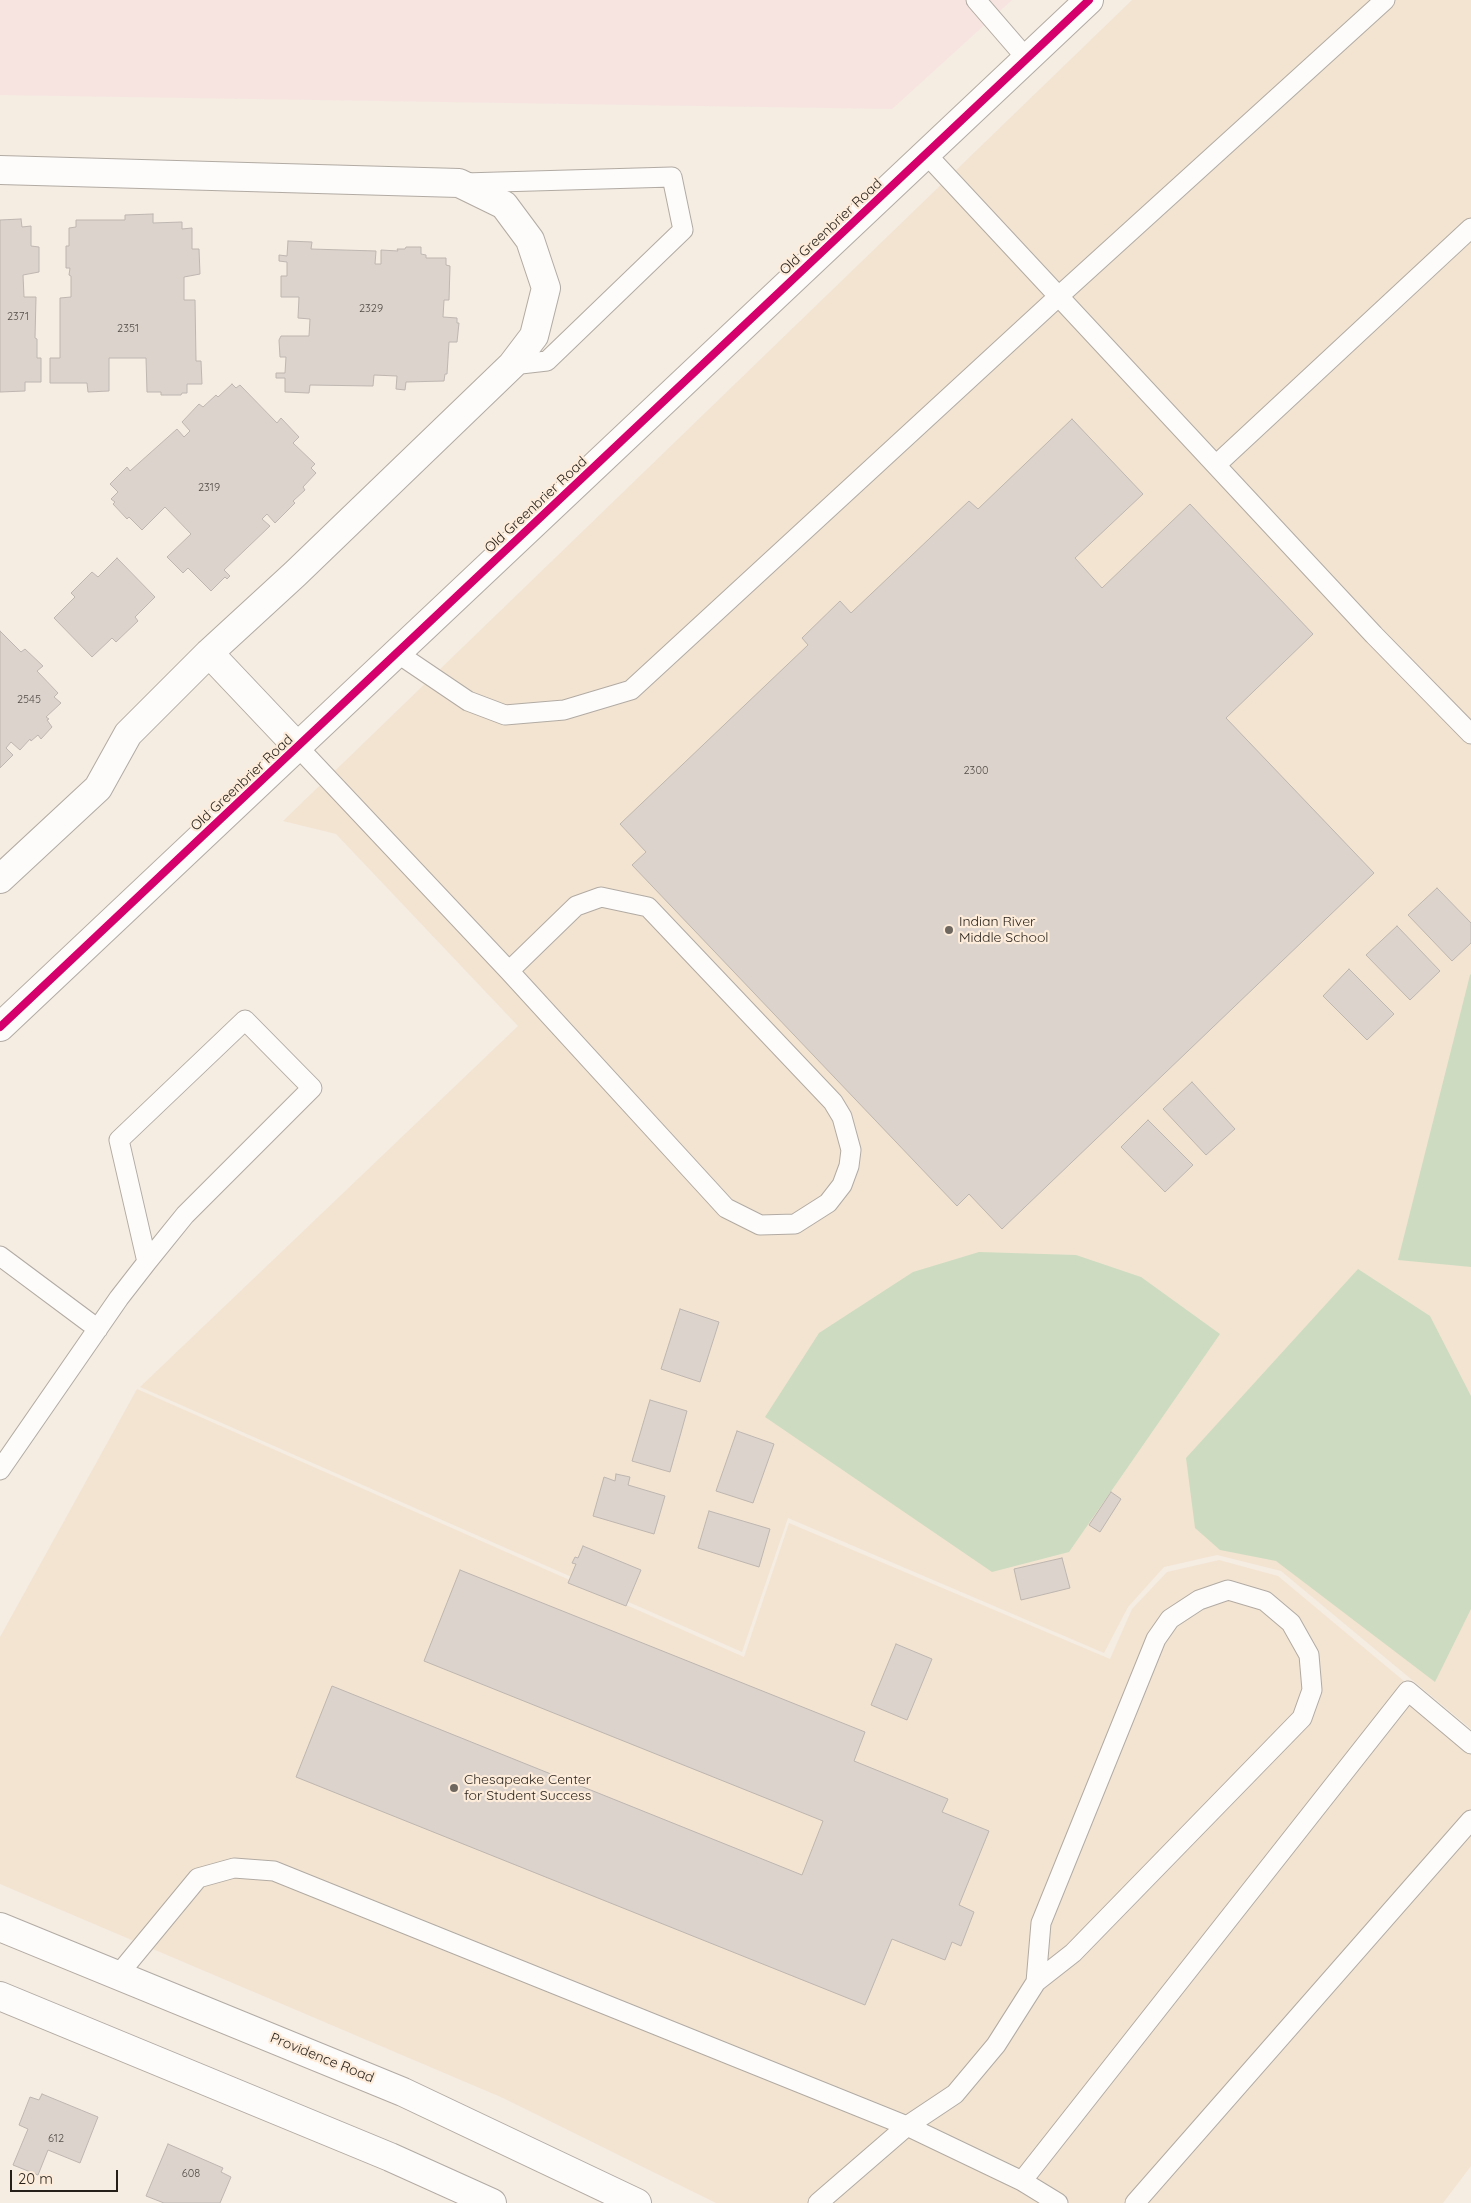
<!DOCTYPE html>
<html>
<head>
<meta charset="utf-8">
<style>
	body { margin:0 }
	#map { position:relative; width:1471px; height:2203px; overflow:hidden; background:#f5ece2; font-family:Quicksand,sans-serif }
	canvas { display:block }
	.scale { position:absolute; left:10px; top:2170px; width:108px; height:22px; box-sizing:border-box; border:2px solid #251f19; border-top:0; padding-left:6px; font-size:15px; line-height:18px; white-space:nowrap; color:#251f19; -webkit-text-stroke:4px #fdecda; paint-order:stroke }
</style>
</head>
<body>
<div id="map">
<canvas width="1471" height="2203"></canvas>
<div class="scale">20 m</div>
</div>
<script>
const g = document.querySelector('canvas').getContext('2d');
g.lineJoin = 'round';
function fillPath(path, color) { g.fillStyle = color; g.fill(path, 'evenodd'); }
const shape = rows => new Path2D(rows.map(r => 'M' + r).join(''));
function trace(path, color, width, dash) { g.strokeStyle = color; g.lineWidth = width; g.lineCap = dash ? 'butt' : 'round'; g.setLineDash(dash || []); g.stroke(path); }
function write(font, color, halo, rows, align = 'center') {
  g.font = font + ' Quicksand,sans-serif'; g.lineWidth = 4.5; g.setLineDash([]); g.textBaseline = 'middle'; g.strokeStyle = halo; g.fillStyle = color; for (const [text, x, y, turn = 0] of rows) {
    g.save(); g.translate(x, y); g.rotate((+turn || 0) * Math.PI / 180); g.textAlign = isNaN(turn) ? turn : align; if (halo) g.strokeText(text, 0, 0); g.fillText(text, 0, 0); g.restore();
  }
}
const industrial = shape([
	[0,0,1012,0,892,109,0,95]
]);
const built = shape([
	[1132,0,1471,0,1471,1729,1281,1571,1217,1555,1164,1567,1128,1607,1104,1653,788,1518,742,1652,140,1387,518,1026,336,834,283,821],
	[137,1389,744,1657,789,1523,1110,1659,1132,1609,1167,1572,1219,1560,1278,1576,1471,1737,1471,2166,1443,2203,716,2203,503,2098,0,1884,0,1637]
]);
const green = shape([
	[1471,974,1471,1267,1398,1260,1470,975],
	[979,1252,1076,1255,1141,1277,1220,1334,1069,1552,992,1572,765,1417,819,1333,913,1272],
	[1358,1269,1430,1316,1471,1396,1471,1609,1435,1682,1276,1561,1220,1550,1195,1528,1186,1458]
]);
const building = shape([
	[153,214,153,223,182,222,182,229,192,228,192,249,199,249,200,274,184,277,184,300,195,300,196,361,201,361,202,384,187,384,187,393,182,393,181,395,161,395,161,392,147,392,146,358,109,358,109,391,88,392,87,383,50,383,50,358,60,358,60,298,71,297,71,276,69,275,70,268,66,268,66,246,69,246,69,228,76,227,76,220,125,220,125,215,153,214],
	[21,219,22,227,31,226,31,246,39,247,39,272,23,275,24,297,36,297,35,338,37,339,37,358,41,358,41,382,25,382,25,391,0,392,0,220,21,219],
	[288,241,312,242,311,249,376,251,375,264,381,264,381,250,398,251,397,249,405,249,406,247,421,247,421,254,426,255,426,258,446,258,446,265,450,266,449,300,444,300,443,317,457,318,457,323,459,323,457,342,449,342,447,374,445,374,444,381,406,382,405,390,396,389,397,376,374,375,373,386,310,385,309,393,285,392,285,378,276,378,276,373,285,373,286,357,280,357,279,340,281,336,309,336,310,319,298,318,299,297,281,297,281,276,287,276,287,262,279,261,279,255,287,256,288,241],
	[232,384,236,388,240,385,277,423,281,418,299,437,293,443,315,464,311,468,316,473,303,487,305,490,293,501,295,503,275,523,267,514,262,519,270,526,224,570,230,576,227,579,225,577,211,591,188,568,183,573,167,557,191,534,165,507,142,530,129,517,127,519,113,504,115,502,111,499,118,492,110,484,127,467,130,471,177,429,184,437,190,431,182,422,199,404,203,407,216,395,218,397,232,384],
	[1072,419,1143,494,1075,558,1102,588,1190,504,1313,634,1226,718,1374,873,1002,1229,969,1194,957,1206,632,865,646,852,620,824,808,645,802,638,840,601,851,613,969,501,978,509,1072,419],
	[117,558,155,597,135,617,138,621,116,642,112,638,92,657,54,618,75,597,71,593,92,572,98,577,117,558],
	[0,631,21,652,25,649,43,666,37,671,58,693,54,697,61,703,46,717,49,719,47,720,52,727,41,739,38,735,31,741,30,739,20,750,11,742,6,748,13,755,0,768,0,631],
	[1437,888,1471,923,1471,943,1452,961,1408,915,1437,888],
	[1397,926,1440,971,1410,1000,1366,955,1397,926],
	[1349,969,1394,1014,1367,1040,1323,996,1349,969],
	[1192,1082,1235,1129,1206,1155,1163,1109,1192,1082],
	[1148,1120,1193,1165,1165,1192,1121,1147,1148,1120],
	[680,1309,719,1322,700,1382,661,1369,680,1309],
	[650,1400,687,1411,670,1472,632,1461,650,1400],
	[737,1431,774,1444,753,1503,716,1491,737,1431],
	[616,1474,630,1477,628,1485,665,1496,654,1534,593,1516,604,1477,615,1481,616,1474],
	[1111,1492,1121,1499,1100,1532,1089,1525,1111,1492],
	[709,1511,770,1529,759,1567,698,1548,709,1511],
	[583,1546,641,1570,626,1606,568,1583,576,1564,572,1563,575,1557,578,1558,583,1546],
	[1062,1558,1070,1588,1021,1600,1014,1569,1062,1558],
	[460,1570,865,1732,854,1761,948,1799,942,1812,989,1831,959,1905,974,1912,961,1946,952,1942,945,1960,892,1939,865,2005,296,1777,332,1686,802,1875,823,1821,424,1661,460,1570],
	[896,1644,932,1659,907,1720,871,1705,896,1644],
	[42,2094,98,2117,80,2163,48,2150,38,2175,13,2165,28,2129,19,2125,30,2097,39,2100,42,2094],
	[168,2144,223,2168,221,2172,231,2177,220,2203,164,2203,146,2196,168,2144]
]);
const lane = shape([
	[976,0,1027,59],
	[927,155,1374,635,1471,734],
	[464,183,672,177,683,230,547,361,512,365],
	[1216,465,1471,228],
	[397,653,468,701,505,715,564,710,631,690,1059,296,1385,0],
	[298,747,509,971,726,1208,760,1225,795,1224,828,1203,842,1185,849,1166,851,1150,842,1117,833,1102,648,907,601,897,576,906,509,971],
	[0,1256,98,1329],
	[0,1470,119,1298,147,1262,185,1215,312,1088,245,1020,119,1140,147,1262],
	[118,1975,198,1878,234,1868,274,1871,907,2126,818,2203],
	[907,2126,955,2094,996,2045,1036,1982,1073,1953,1302,1718,1312,1690,1309,1655,1291,1623,1265,1601,1228,1590,1199,1600,1170,1619,1156,1639,1041,1923,1036,1982],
	[907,2126,1022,2181],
	[1058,2203,1022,2181,1408,1691,1471,1744],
	[1135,2203,1471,1820]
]);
const street = shape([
	[0,170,459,183,504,205,530,240,546,288,534,336,512,365,295,574,209,653,128,734,98,788,0,879],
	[209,653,298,747]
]);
const secondary = shape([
	[0,1027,1089,0],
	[0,1927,403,2092,637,2203],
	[0,1996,390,2157,492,2203]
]);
const cycleway = shape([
	[0,1027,1089,0]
]);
const markers = [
	[949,930,5,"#6e675f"],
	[454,1788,5,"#6e675f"]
];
const numberNames = [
	["2329",371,309],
	["2371",18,317],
	["2351",128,329],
	["2319",209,488],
	["2545",29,700],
	["2300",976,771],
	["612",56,2139],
	["608",191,2174]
];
const streetNames = [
	["Old Greenbrier Road",831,227,-43],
	["Old Greenbrier Road",536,505,-43],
	["Old Greenbrier Road",242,783,-43],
	["Providence Road",322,2058,22]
];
const poiNames = [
	["Indian River",959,922],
	["Middle School",959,938],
	["Chesapeake Center",464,1780],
	["for Student Success",464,1796]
];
fillPath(industrial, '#f7e4e1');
fillPath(built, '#f3e4d2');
fillPath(green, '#cddcc0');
fillPath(building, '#dcd3cd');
trace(building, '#beb6b0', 1);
trace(lane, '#b1aba3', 21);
trace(street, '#b1aba3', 30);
trace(secondary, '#b1aba3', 30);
trace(lane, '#fefcfb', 19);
trace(street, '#fefcfb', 28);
trace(secondary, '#fefcfb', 28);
trace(cycleway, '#d6006c', 8);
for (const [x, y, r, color] of markers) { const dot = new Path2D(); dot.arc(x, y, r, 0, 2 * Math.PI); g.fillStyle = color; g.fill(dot); trace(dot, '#fdecda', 2); }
write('11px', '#544d47', null, numberNames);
write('14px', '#251f19', '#fdecda', streetNames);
write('14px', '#251f19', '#fdecda', poiNames, 'left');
</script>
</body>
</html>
